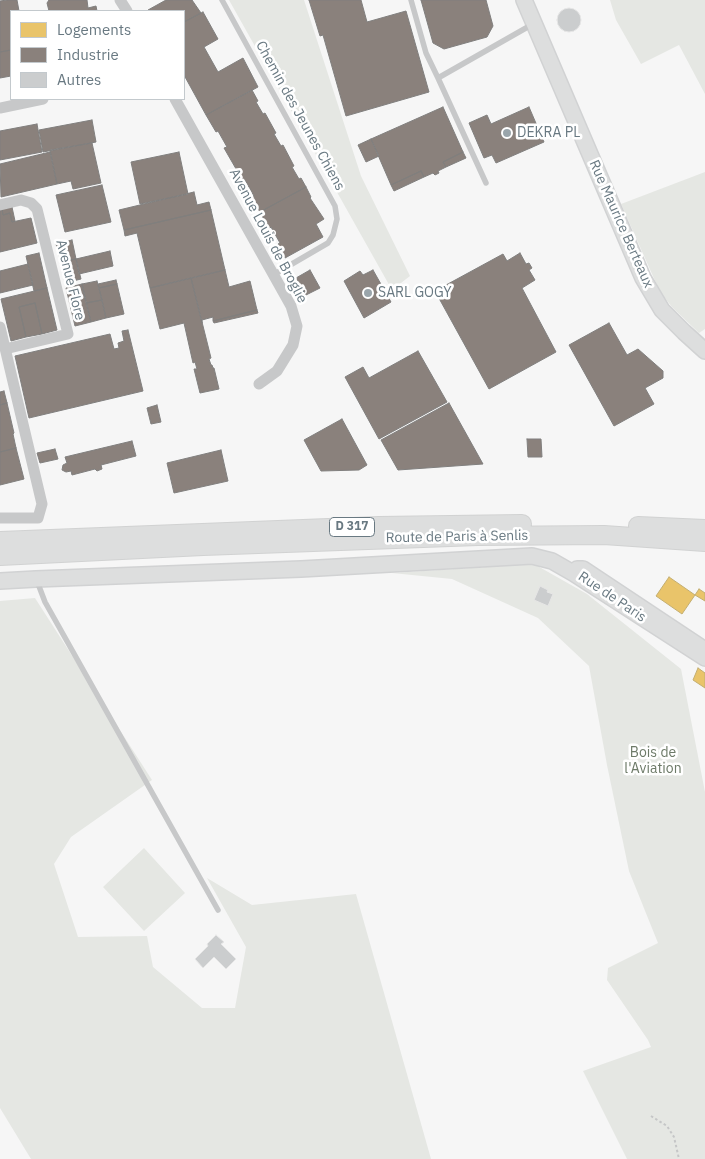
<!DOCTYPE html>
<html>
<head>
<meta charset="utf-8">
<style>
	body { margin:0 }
	#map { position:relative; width:705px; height:1159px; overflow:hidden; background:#f6f6f6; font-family:"IBM Plex Sans",sans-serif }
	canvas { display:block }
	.legend { position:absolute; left:10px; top:10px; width:175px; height:90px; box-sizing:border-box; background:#fff; border:1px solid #c3c9cd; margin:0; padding:6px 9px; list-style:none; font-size:15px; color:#697982 }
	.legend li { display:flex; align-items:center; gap:10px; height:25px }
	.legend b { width:25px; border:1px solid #c3c9cd }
</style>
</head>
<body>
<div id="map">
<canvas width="705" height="1159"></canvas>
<ul class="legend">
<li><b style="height:14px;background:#e9c46a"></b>Logements</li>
<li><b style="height:14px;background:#8a817c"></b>Industrie</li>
<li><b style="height:14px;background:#cbcdce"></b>Autres</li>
</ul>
</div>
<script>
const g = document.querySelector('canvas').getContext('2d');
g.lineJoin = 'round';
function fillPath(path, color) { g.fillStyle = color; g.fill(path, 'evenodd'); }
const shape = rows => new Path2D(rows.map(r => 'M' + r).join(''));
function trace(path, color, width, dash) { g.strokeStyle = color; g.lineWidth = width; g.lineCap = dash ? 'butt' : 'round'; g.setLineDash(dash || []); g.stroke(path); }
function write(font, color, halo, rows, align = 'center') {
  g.font = font + ' "IBM Plex Sans",sans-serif'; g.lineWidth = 5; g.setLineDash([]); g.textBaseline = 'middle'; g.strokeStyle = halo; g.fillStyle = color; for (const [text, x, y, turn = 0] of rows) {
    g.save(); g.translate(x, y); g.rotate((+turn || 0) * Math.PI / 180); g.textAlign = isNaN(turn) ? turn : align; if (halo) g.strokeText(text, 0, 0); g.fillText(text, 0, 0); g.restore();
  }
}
const green = shape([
	[229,0,304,0,361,176,410,276,392,290],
	[610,0,705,0,705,94,679,45,641,64,616,20],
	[705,172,705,329,699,333,672,307,660,292,621,204],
	[534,564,587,594,681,669,705,792,705,1159,627,1159,583,1071,651,1047,648,1040,607,980,608,968,658,943,629,871,607,765,589,666,538,618,452,579,392,573],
	[35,598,152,780,71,837,54,864,78,937,147,936,153,967,202,1008,235,1008,246,947,207,878,252,905,356,894,431,1159,31,1159,0,1108,0,601],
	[144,848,185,893,144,931,103,887]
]);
const homes = shape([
	[669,577,695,595,682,614,656,596,669,577],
	[699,589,705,593,705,601,695,595,699,589],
	[698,668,705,673,705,688,693,680,698,668]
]);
const industry = shape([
	[7,0,17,0,19,11,11,11,11,50,0,52,0,1,7,0],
	[49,0,87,0,88,8,96,6,97,11,49,11,47,3,49,0],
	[166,0,192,0,201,13,184,22,184,11,149,11,148,10,166,0],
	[309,0,361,0,367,22,406,11,429,92,346,116,323,35,320,36,309,0],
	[421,0,486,0,493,26,487,37,444,49,433,43,421,0],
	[203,12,218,39,204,47,218,72,243,58,258,87,206,115,184,75,184,22,203,12],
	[11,50,11,76,0,78,0,52,11,50],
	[252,90,258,101,256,102,263,114,265,113,276,133,274,134,281,146,283,145,294,166,292,167,299,179,301,178,306,187,260,212,251,197,254,196,245,180,243,181,224,148,227,147,218,131,216,132,206,115,252,90],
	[443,107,463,152,443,162,446,167,438,171,439,173,435,175,433,173,424,177,421,171,391,185,371,139,443,107],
	[529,107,544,142,496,163,492,155,484,158,469,123,487,115,491,124,529,107],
	[92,120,96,142,43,152,39,130,92,120],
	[37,124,42,152,0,160,0,131,37,124],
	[371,139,379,156,366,162,358,145,371,139],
	[92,143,101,183,73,189,71,181,57,184,50,150,92,143],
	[50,152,57,184,1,197,0,164,50,152],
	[179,152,188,194,140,204,131,162,179,152],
	[463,152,466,158,446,167,443,162,463,152],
	[421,171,424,177,394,191,391,185,421,171],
	[102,185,111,222,65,232,56,195,102,185],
	[306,187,311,197,310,198,324,219,316,224,323,237,285,258,278,244,280,243,271,227,269,229,260,212,306,187],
	[194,192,197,205,209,202,211,210,124,230,119,210,194,192],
	[12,207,15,221,12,222,10,213,3,215,2,209,12,207],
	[2,209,3,215,10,213,12,222,31,218,37,243,0,252,0,210,2,209],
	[211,210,225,270,150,288,137,233,125,236,124,230,211,210],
	[72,240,76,259,61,262,56,244,72,240],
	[110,251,113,266,79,274,76,259,110,251],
	[39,253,47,288,34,291,26,256,39,253],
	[520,253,526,264,529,263,532,268,529,270,535,280,522,288,556,352,489,389,435,291,503,254,507,261,520,253],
	[76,259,81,279,65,283,61,262,76,259],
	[28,264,33,285,0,293,0,271,28,264],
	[225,270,229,287,250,281,257,310,213,321,213,317,202,320,202,323,191,278,225,270],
	[310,270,320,288,306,295,296,278,310,270],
	[373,270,391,302,364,318,344,281,360,271,363,275,373,270],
	[191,278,211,358,209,359,211,365,212,365,213,368,214,368,219,389,200,393,194,369,197,369,195,362,193,363,184,323,160,329,150,288,191,278],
	[116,280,117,284,99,288,98,284,116,280],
	[97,281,102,300,86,303,82,284,97,281],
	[82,284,91,322,75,326,66,288,82,284],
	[117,284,124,314,106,318,99,288,117,284],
	[47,288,57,330,42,334,35,303,19,307,26,337,11,341,1,299,47,288],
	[102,300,106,318,91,322,86,303,102,300],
	[35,303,42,334,26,337,19,307,35,303],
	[257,310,258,313,214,323,213,321,257,310],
	[609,323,627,355,638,349,663,371,663,378,645,388,654,404,614,426,569,345,609,323],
	[128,330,143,391,29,418,15,356,110,334,114,349,119,348,118,343,124,341,122,331,128,330],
	[418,351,447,402,379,439,345,377,363,367,369,378,418,351],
	[4,391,7,403,0,405,0,392,4,391],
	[7,403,14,433,13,434,16,448,0,452,0,405,7,403],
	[449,403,483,464,398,470,381,440,449,403],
	[157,405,161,422,151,424,147,408,157,405],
	[342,419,367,465,359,470,321,471,304,440,342,419],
	[527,439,541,439,542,457,528,457,527,439],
	[132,441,136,456,101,465,102,469,97,471,95,469,72,475,71,471,66,472,62,470,63,465,67,463,65,457,132,441],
	[16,448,24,479,0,485,0,452,16,448],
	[55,449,58,459,40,463,37,453,55,449],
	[221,450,228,481,174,493,167,463,221,450]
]);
const building = shape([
	'557 20a12 12 0 1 1 24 0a12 12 0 1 1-24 0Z',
	[540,586,548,590,547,592,553,594,548,606,534,600,540,586],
	[216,935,224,942,221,944,236,959,226,969,214,957,203,968,195,959,208,946,207,944,216,935]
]);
const path = shape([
	[651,1116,667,1126,674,1137,679,1159]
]);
const lane = shape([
	[222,0,335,206,337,219,333,235,328,243,273,275],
	[411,0,426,53,438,78],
	[486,183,438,78,533,24],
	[37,581,45,602,218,910]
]);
const street = shape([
	[120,0,127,11],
	[175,99,291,306,297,326,293,345,277,371,259,384],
	[0,108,43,99],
	[0,205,21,200,31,203,37,209,68,334,5,349],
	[0,327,42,504,38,518,0,518]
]);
const secondary = shape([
	[524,0,643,278,662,310,684,332,705,351],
	[0,581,36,579,301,569,532,556,552,561,573,573],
	[705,650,583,569,577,569,573,573,705,658]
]);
const primary = shape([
	[638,526,705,529],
	[0,541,379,526,522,524],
	[0,556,203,546,478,536,604,535,705,542]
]);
const markers = [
	[507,133,5,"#9aa5ab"],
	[368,293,5,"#9aa5ab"]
];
const shields = [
	[352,527,45]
];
const shieldNames = [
	["D 317",352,527]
];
const streetNames = [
	["Chemin des Jeunes Chiens",300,116,61],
	["Rue Maurice Berteaux",621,224,66],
	["Avenue Louis de Broglie",268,236,62],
	["Avenue Flore",70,280,76],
	["Route de Paris à Senlis",457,537,-1],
	["Rue de Paris",612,597,34]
];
const poiNames = [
	["DEKRA PL",517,133],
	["SARL GOGY",378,293]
];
const parkNames = [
	["Bois de",653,753],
	["l'Aviation",653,769]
];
fillPath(green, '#e5e7e3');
fillPath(homes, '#e9c46a');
trace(homes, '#c3ae71', 1);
fillPath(industry, '#8a817c');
trace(industry, '#807f7e', 1);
fillPath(building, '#cbcdce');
trace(building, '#e6e6e6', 1);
trace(secondary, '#d1d2d3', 18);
trace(primary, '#d1d2d2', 20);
trace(path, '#c5c6c7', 2, [2.5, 2.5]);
trace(lane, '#c7c8c9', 5.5);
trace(street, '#c7c8c9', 11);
trace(secondary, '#dddede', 15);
trace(primary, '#dddede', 18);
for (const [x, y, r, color] of markers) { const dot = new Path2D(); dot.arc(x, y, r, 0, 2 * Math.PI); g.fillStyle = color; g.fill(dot); trace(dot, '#fff', 2); }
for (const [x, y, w] of shields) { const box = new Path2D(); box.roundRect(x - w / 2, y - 9.5, w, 19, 4); g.fillStyle = '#fff'; g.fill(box); trace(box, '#697982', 1); }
write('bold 12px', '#697982', null, shieldNames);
write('14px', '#697982', '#fff', streetNames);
write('14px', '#697982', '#fff', poiNames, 'left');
write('14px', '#6d7a68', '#fff', parkNames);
</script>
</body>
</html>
